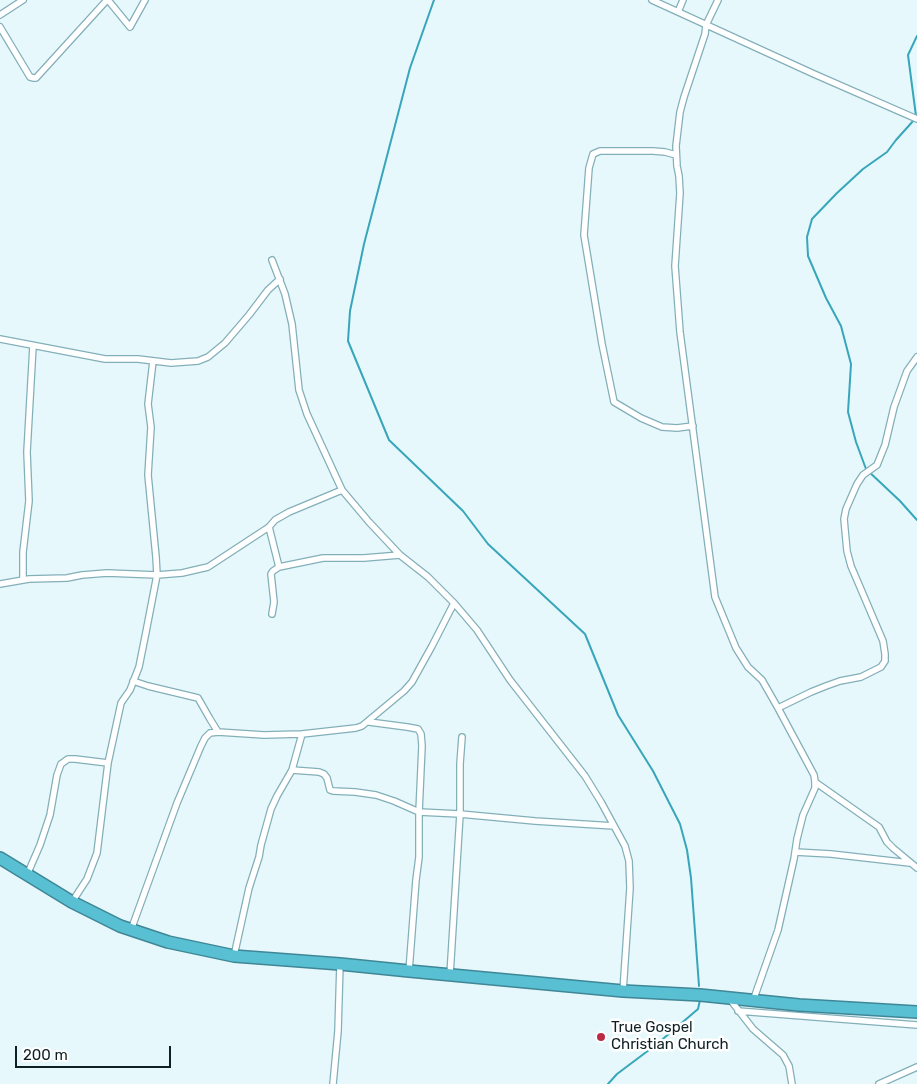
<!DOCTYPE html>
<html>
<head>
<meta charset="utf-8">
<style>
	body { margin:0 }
	#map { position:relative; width:917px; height:1084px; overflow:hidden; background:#e6f8fc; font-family:Rubik,sans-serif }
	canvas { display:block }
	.scale { position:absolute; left:15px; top:1046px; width:156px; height:22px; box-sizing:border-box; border:2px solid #0f2024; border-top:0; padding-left:6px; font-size:15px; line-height:18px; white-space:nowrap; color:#0f2024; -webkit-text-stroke:4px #fff; paint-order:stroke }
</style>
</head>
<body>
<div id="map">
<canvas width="917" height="1084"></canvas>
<div class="scale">200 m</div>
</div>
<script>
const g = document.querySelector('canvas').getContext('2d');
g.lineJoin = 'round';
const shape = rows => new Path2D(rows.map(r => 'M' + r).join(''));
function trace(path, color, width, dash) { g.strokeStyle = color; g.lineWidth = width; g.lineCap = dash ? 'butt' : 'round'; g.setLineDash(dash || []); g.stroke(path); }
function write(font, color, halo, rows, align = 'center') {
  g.font = font + ' Rubik,sans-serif'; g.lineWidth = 5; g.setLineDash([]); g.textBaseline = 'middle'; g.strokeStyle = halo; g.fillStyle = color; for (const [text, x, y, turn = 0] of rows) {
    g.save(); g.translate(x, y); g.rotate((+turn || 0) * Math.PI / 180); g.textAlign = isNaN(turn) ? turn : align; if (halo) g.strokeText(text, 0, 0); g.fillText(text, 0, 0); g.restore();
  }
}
const stream = shape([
	[434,0,410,68,364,244,350,311,348,341,389,440,463,511,488,544,585,634,618,715,653,771,680,824,687,850,691,878,699,986],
	[916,116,908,55,917,36],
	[914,120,896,140,887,152,863,169,837,193,812,219,807,237,808,256,826,298,841,326,851,364,848,412,856,442,866,469,900,501,917,520],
	[608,1084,617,1074,657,1044,698,1009,700,1000]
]);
const street = shape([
	[108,0,130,27,145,0],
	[652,0,814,74,917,119],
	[718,0,706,25,705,34,684,97,680,112,676,146,677,166,679,176,680,193,675,266,680,332,715,597,736,648,748,667,762,680,778,708,814,775,815,782,815,788,803,815,797,839,794,859,778,930,753,1001],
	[678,12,683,0],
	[0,15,23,0],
	[0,27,30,77,34,78,36,78,107,0],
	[676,155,665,152,653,151,600,151,593,154,589,168,584,235,602,344,614,402,641,418,662,427,677,428,693,426],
	[272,260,285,294,292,324,299,390,307,414,342,490],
	[0,339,105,359,138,359,171,363,198,361,208,357,225,343,249,315,268,290,280,279],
	[269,527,279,567,323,558,364,558,400,555],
	[23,580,23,552,29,501,27,452,33,346],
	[0,584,29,579,67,578,82,575,107,573,157,575,182,573,208,567,269,527,275,520,289,512,342,490,369,522,400,555,428,577,454,603,477,630,510,680,585,776,601,802,625,846,629,861,630,888,623,991],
	[272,614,274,602,271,574,273,571,279,567],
	[778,708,811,692,826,686,840,681,861,677,881,667,885,661,885,654,883,641,851,566,847,551,844,519,846,509,857,484,863,475,877,465,885,445,894,407,907,371,917,357],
	[369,722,407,727,418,729,421,734,422,746,419,812,419,857,416,880,409,971],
	[218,732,264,735,302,734,356,728,362,726,404,691,412,682,432,646,454,603],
	[292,770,319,772,324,774,327,778,330,790,333,791,355,792,376,795,394,801,419,812,460,814,535,821,614,826],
	[815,782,879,827,887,842,893,848,917,868],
	[795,852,831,854,910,863],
	[27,875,40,845,50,815,57,775,61,764,68,759,75,759,108,763,121,703,130,690,139,667,146,632,157,575,156,557,148,475,151,427,148,404,153,361],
	[72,902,87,879,97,853,108,763],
	[131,930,177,803,201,746,205,738,210,733,218,732,210,719,198,698,148,686,133,681],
	[234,956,249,888,259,857,261,845,271,809,277,796,292,770,302,734],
	[450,975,460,814,460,764,462,737],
	[729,998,753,1029,783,1055,789,1066,792,1084],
	[738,1011,917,1025],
	[333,1084,338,1031,340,964],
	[879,1084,917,1067]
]);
const highway = shape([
	[0,858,72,902,120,926,168,942,234,956,340,964,409,971,623,991,700,995,799,1005,917,1012]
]);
const markers = [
	[601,1037,5,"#bb2a45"]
];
const poiNames = [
	["True Gospel",611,1028],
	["Christian Church",611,1045]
];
trace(stream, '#37a6ba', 2);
trace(street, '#83afb9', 8);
trace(highway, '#3f8796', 14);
trace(street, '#fff', 5.5);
trace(highway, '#59bfd3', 11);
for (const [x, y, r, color] of markers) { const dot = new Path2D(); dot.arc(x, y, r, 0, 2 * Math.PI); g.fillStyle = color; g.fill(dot); trace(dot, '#fff', 2); }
write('15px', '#0f2024', '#fff', poiNames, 'left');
</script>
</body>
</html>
